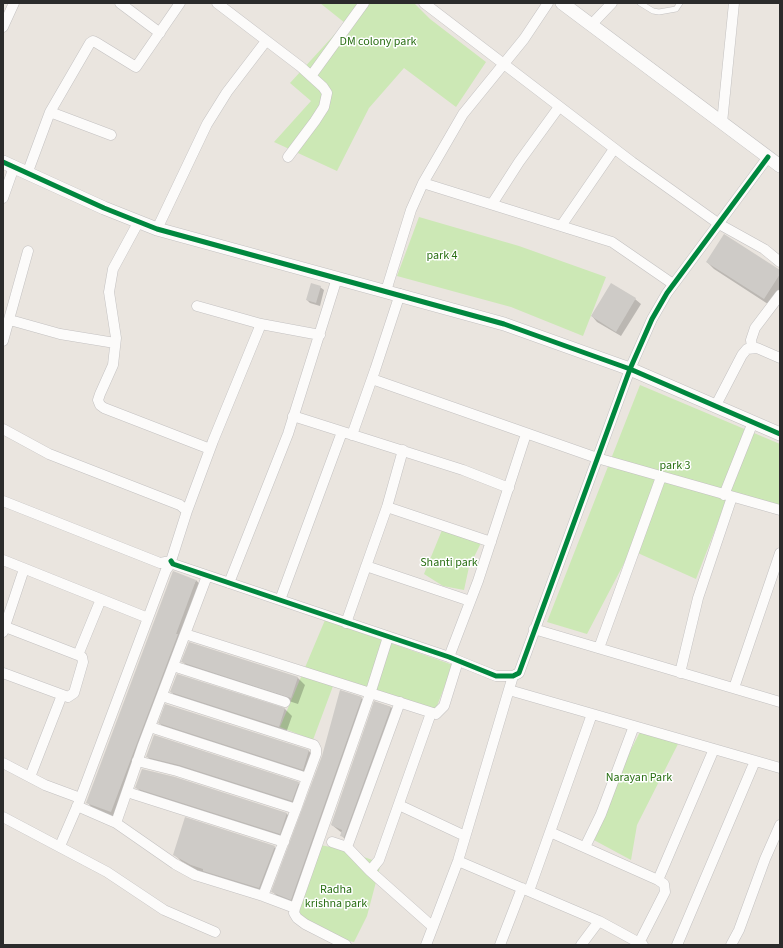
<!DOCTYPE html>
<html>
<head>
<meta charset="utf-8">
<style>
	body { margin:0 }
	#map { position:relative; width:783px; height:948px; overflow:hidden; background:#eae5df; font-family:"Source Sans 3",sans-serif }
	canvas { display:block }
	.frame { position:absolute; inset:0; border:4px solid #2b2b2b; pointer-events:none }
</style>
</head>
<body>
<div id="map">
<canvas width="783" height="948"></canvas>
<div class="frame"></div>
</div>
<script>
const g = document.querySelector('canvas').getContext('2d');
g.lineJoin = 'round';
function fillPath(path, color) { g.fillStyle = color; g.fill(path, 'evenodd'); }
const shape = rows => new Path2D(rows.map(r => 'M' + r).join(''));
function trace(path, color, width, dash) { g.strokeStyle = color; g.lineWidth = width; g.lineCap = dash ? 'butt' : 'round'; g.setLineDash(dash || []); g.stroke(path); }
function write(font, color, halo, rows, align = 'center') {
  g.font = font + ' "Source Sans 3",sans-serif'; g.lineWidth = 3; g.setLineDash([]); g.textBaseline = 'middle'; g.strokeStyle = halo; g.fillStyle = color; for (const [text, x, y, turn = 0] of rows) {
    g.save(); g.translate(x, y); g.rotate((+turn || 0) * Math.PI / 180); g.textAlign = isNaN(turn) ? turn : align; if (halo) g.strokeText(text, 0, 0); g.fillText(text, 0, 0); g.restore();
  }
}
const green = shape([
	[320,3,414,3,430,19,486,62,456,107,404,68,369,108,337,171,274,142,311,101,290,83,345,23],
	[419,217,519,246,606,277,583,336,511,307,397,276],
	[640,385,780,444,780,510,727,499,696,579,631,550,587,634,547,622],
	[442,530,481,543,469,567,464,590,443,586,424,574],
	[325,620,453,665,435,711,336,678,313,740,280,727],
	[642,728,679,742,637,825,631,860,592,839,617,777],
	[320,845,341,849,381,863,367,916,354,942,329,937,305,920,295,908]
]);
const shadow = shape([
	[707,262,780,271,780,292,771,306,714,269],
	[320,287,324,290,320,306,310,303,307,300],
	[635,299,641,304,621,336,597,322,592,316],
	[196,580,203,588,118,819,94,810,87,802],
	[183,662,298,678,305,685,298,704,190,669],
	[171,692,285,709,292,716,286,733,179,699],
	[361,698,369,705,298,906,280,899,273,892,323,757],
	[375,702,391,707,398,715,349,843,341,835,342,833,332,825],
	[166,705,309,751,316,759,310,777,167,730,159,723],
	[147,756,298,783,305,790,299,808,154,764],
	[175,778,287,814,294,821,287,840,144,795,136,787],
	[274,847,281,853,266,894,199,872,181,861,174,854]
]);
const building = shape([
	[724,234,780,270,780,274,764,299,706,262],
	[311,283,321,286,316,303,306,300],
	[611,283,636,298,616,332,591,316],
	[173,571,196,580,176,634,178,634,111,812,86,803],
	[189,642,298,677,291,698,181,662],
	[177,674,285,708,279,727,170,692],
	[340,690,362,697,291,900,271,892,322,756],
	[374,701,391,707,344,837,340,836,342,830,331,825],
	[165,704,309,750,303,770,158,723],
	[154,735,299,782,292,801,179,765,146,757],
	[142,769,175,777,287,813,280,834,135,788],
	[185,817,275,846,259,888,203,871,203,869,191,865,173,855]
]);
const service = shape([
	[640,3,653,11,659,12,676,9,680,3]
]);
const minor = shape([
	[120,3,160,33],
	[217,3,301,67,323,87,327,93,324,107,315,121,288,157],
	[424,3,632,162,719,224,764,249,780,262],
	[591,25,612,3],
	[3,27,14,3],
	[311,76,364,3],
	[50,112,111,135],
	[722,123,734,3],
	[27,174,50,112,90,43,93,41,97,43,136,67,180,3],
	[423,183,612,242,673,284],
	[3,198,14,167],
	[492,204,519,162,559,107],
	[139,221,113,269,109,292,116,338,113,365,100,394,98,400,100,405,104,408,210,449],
	[561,226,614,149],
	[157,229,207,124,227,92,266,41],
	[386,291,411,210,423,183,463,114,524,39,548,3],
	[197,306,261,324,320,335],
	[10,320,60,334,115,343],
	[3,341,28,251],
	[752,347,751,340,755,328,780,295],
	[372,379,597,458,780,510],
	[716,405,742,355,747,349,757,348,780,358],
	[293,416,463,470,509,488],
	[3,429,49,454,180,505,187,511],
	[352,435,375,370,400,294],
	[724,495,753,422],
	[3,501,160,563,171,561],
	[387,507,491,542],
	[3,560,148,618],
	[171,561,173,564,449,657,496,676,513,676,519,673,630,369,652,319,667,293,768,157],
	[171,561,187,511,213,441,261,324],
	[366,566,470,601],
	[229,583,288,434,337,278],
	[280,600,342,432],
	[346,623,387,507,403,450],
	[3,626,78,655,82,657,83,662,74,693,68,697,3,673],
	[534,629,780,702],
	[3,632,24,569],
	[185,634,436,714,444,706,458,661],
	[599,648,661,477],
	[78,655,101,599],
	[449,657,478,581,526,434],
	[173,666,285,702],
	[680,673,698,598,732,497],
	[734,688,780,553],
	[509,690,780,768],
	[150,727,307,778],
	[137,761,177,771,296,809,302,792,316,754,316,749,314,745,162,696],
	[3,763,45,785,80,798],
	[30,777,62,695],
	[127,792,284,842],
	[399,805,465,836],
	[77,806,116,823,175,864,195,875,263,896,295,908,294,913,297,918,305,924,346,945],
	[3,817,107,872,164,910,215,932],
	[116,823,143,745,207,576],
	[550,832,658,880,664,884,665,892,639,943],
	[332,842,347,847,370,871,433,927],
	[60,846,79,802,166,570,171,563],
	[347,847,400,702],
	[585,847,601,814,634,726],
	[458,861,599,921,643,945],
	[370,871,379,860,431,713],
	[658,880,714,749],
	[529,891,592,714],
	[263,896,296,809],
	[295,908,370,694,388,637],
	[426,945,458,861,513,676],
	[500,945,522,888],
	[581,945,599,921],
	[677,945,755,761],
	[731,945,739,930,765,859,780,825]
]);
const tertiary = shape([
	[562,3,780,166],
	[3,162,104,208,157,229,504,324,630,369,780,434]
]);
const cycleway = shape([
	[3,162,104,208,157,229,504,324,630,369,780,434],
	[171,561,173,564,449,657,496,676,513,676,519,673,630,369,652,319,667,293,768,157]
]);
const parkNames = [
	["DM colony park",378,42],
	["park 4",442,256],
	["park 3",675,466],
	["Shanti park",449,563],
	["Narayan Park",639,778],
	["Radha",336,890],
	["krishna park",336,904]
];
fillPath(green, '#cce8b5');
fillPath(shadow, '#0003');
fillPath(building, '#cecbc7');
trace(service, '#c3c1c1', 6);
trace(minor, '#c3c1c1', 11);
trace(tertiary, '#c3c1c1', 14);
trace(service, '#fcfbfa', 5);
trace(minor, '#fcfbfa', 10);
trace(tertiary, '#fcfbfa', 13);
trace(cycleway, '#00873e', 5);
write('12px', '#296f13', '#fff', parkNames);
</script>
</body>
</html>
